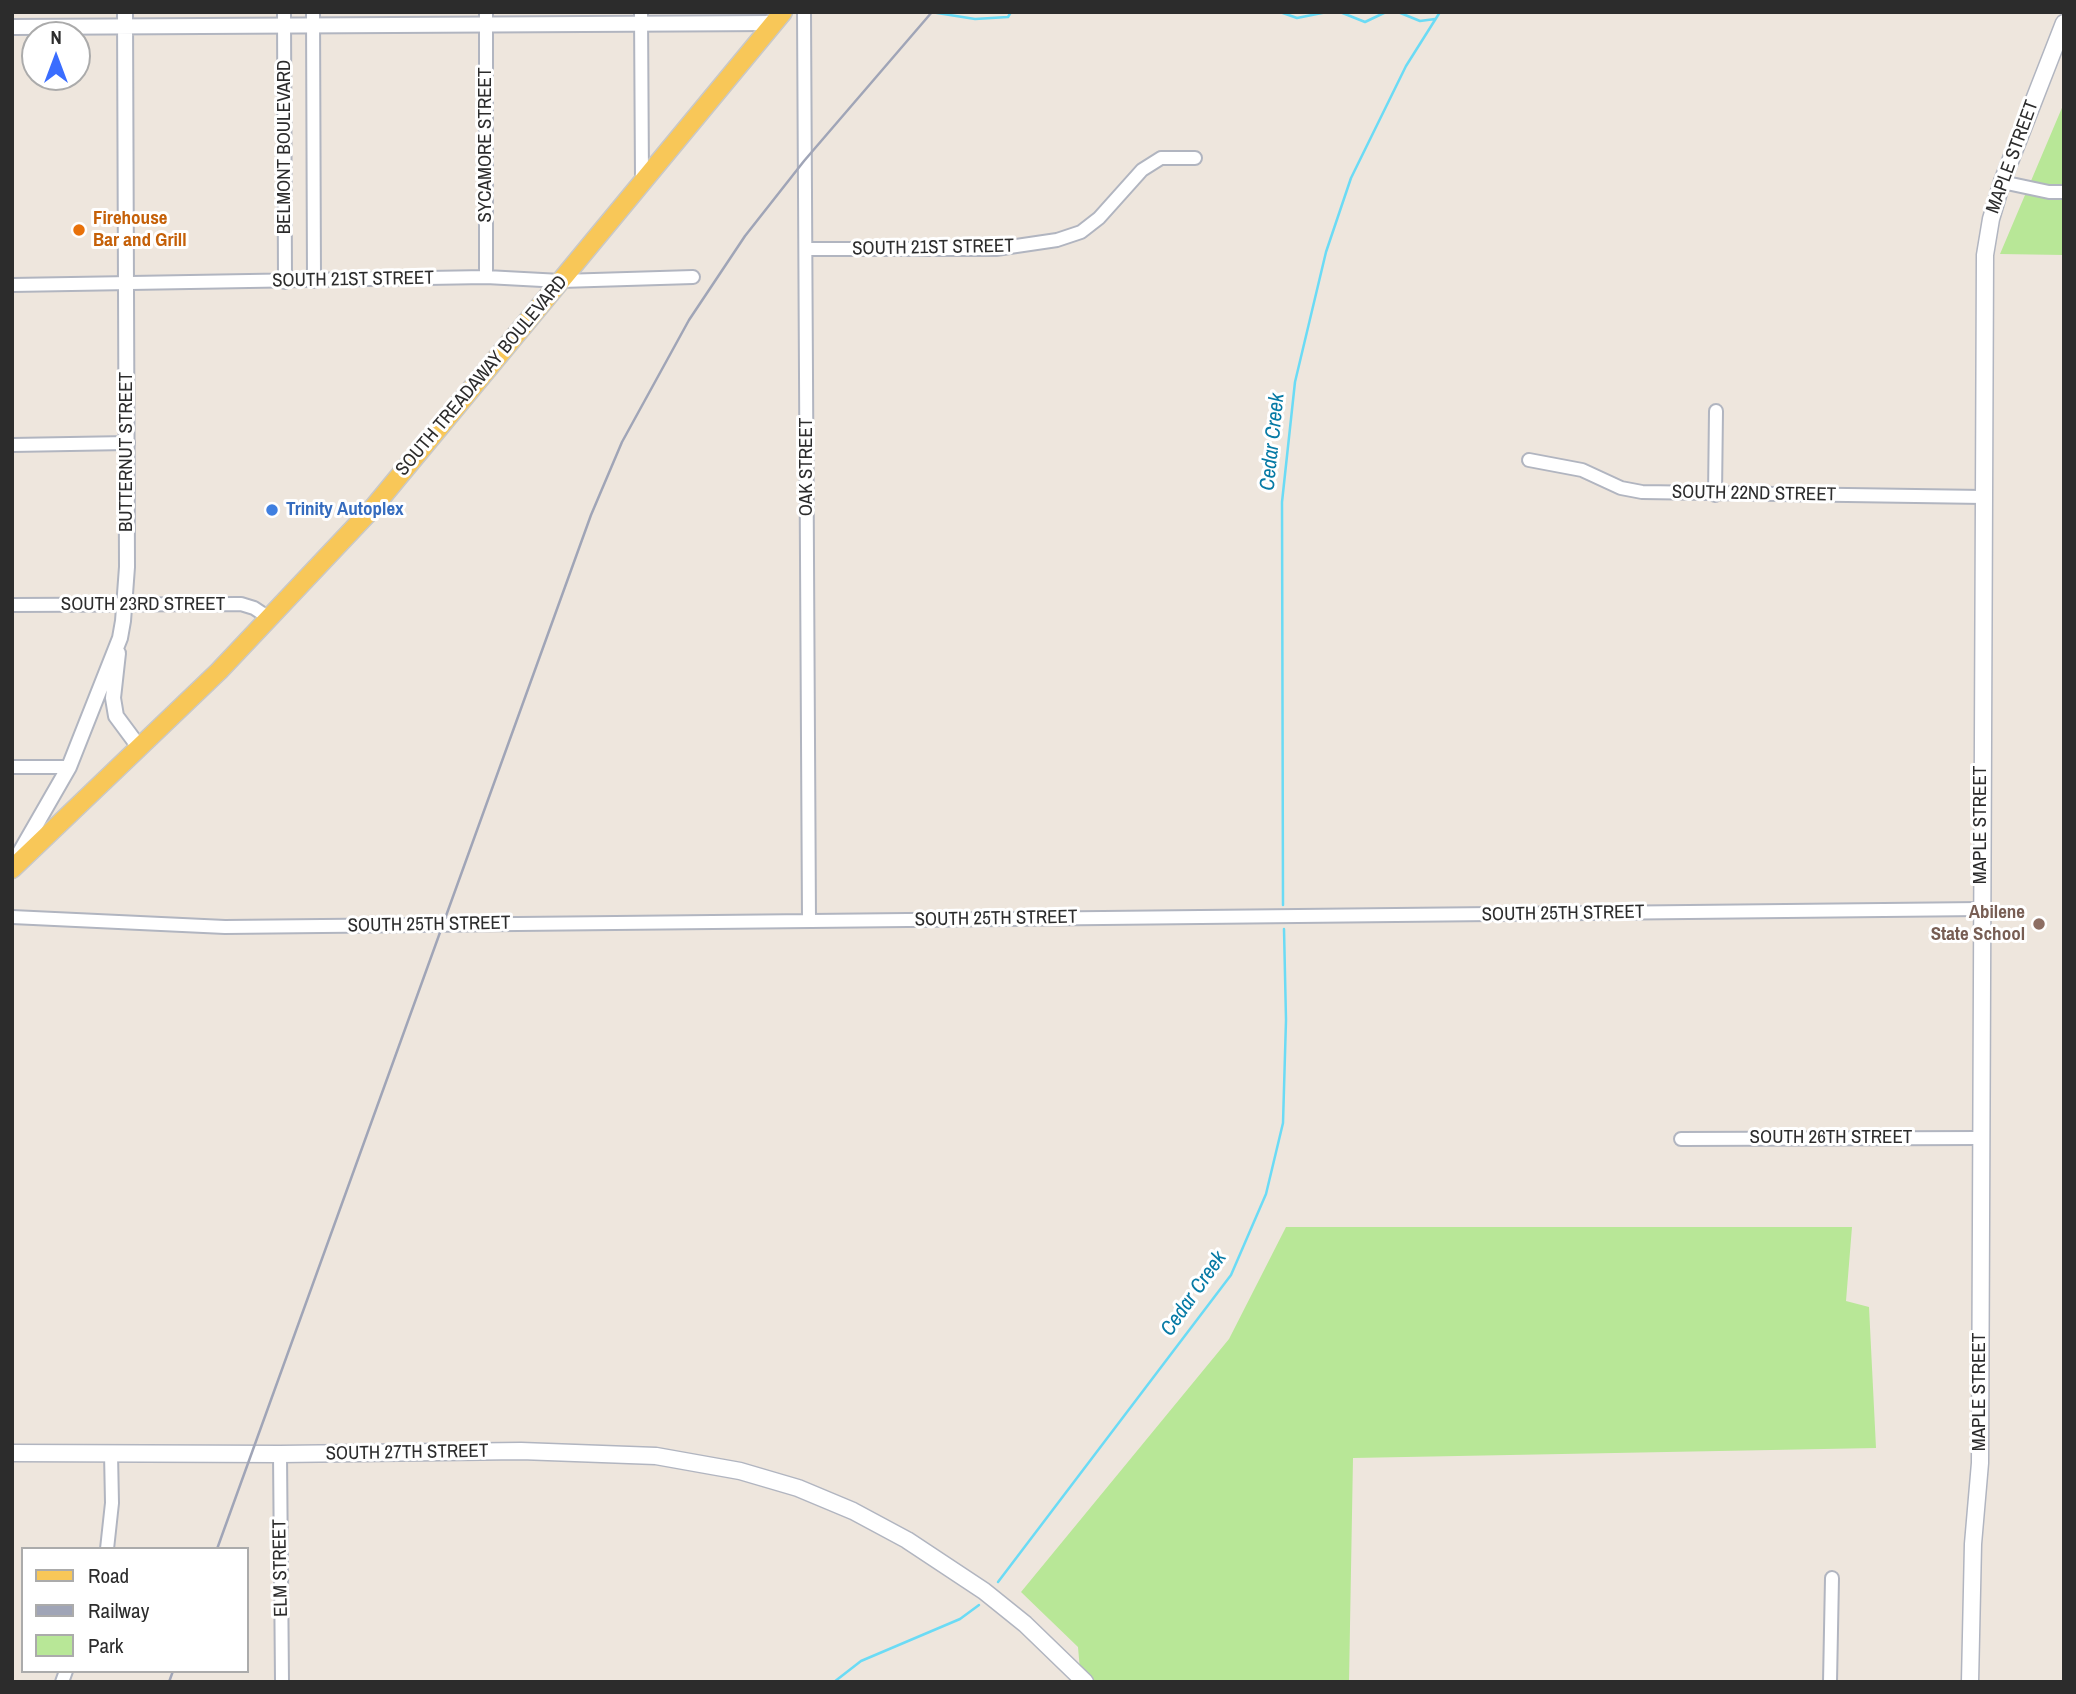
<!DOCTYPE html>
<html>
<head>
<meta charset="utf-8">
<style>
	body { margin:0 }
	#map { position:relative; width:2076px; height:1694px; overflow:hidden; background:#eee6dd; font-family:"Archivo Narrow",sans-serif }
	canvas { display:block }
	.frame { position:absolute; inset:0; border:14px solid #2c2c2c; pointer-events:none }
	.legend { position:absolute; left:21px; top:1547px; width:228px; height:126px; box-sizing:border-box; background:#fff; border:2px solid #ababab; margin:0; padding:9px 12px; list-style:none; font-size:21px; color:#2c2c2c }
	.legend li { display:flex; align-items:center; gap:14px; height:35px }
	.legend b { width:35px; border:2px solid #ababab }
	.north { position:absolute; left:21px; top:21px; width:70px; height:70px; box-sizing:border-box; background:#fff; border:2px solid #ababab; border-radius:50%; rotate:0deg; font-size:19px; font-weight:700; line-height:28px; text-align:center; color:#2c2c2c }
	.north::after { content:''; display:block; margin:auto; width:24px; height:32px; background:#3a6dff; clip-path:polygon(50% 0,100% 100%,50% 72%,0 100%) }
</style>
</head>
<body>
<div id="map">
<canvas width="2076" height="1694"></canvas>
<div class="frame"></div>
<ul class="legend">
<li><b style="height:9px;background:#f8c758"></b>Road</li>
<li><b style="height:9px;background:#a0a5b7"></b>Railway</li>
<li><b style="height:19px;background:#b8e797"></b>Park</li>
</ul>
<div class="north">N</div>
</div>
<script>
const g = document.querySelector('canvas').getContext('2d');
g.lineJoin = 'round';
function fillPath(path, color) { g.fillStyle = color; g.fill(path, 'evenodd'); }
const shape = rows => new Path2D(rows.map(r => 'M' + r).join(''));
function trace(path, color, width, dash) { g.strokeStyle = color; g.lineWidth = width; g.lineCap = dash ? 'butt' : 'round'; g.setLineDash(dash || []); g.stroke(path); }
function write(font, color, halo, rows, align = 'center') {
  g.font = font + ' "Archivo Narrow",sans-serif'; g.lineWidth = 6; g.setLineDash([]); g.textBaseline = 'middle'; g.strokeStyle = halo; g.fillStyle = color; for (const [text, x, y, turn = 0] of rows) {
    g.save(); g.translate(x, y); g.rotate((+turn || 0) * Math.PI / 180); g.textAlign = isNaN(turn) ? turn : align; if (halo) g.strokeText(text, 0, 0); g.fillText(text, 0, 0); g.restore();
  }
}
const green = shape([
	[2064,103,2064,255,2000,254],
	[1286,1227,1852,1227,1846,1301,1869,1307,1876,1448,1353,1458,1349,1682,1081,1682,1078,1647,1021,1592,1229,1339]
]);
const stream = shape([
	[931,12,975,19,1008,17,1011,12],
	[1280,12,1297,18,1327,12],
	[1340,12,1365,22,1386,12],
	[1398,12,1420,21,1435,19],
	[1283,905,1282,502,1295,382,1326,252,1351,178,1406,66,1440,12],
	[998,1582,1231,1275,1266,1194,1283,1123,1286,1020,1284,929],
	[834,1682,861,1661,960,1619,979,1605]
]);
const minor = shape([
	[284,12,285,282],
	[313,12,314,281],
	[486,12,486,277],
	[641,12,642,180],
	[804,12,809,921],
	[2002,182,2049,192,2064,192],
	[807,249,996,249,1057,240,1081,232,1099,218,1142,170,1161,158,1195,158],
	[12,285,486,277,561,281,693,277],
	[12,445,128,443],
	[1529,460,1582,470,1621,488,1642,492,1984,497],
	[1715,495,1716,411],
	[12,605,241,604,254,608,269,618],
	[12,767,69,767],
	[12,917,225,927,1981,909],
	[1681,1139,1980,1138],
	[280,1454,282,1682],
	[107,1549,112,1503,111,1453],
	[62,1682,66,1671],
	[1830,1682,1832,1578]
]);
const tertiary = shape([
	[12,27,775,23],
	[118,653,113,698,116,716,139,747],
	[15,861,69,767,120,638,123,621,127,567,125,12]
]);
const secondary = shape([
	[12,1453,280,1454,521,1451,656,1456,740,1471,798,1488,853,1511,907,1540,984,1591,1025,1624,1085,1682],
	[1970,1682,1973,1544,1980,1463,1985,255,1991,219,2002,182,2064,23]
]);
const primary = shape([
	[12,869,219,671,372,509,783,12]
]);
const rail = shape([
	[217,1549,591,515,622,442,689,320,745,236,804,161,932,12],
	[169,1682,173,1671]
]);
const markers = [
	[79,230,7,"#e8710a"],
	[272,510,7,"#3f7fe0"],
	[2039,924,7,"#8d6e63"]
];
const streetNames = [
	["SYCAMORE STREET",486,145,-90],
	["BELMONT BOULEVARD",285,147,-90],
	["MAPLE STREET",2013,157,-70],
	["SOUTH 21ST STREET",933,248,-1],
	["SOUTH 21ST STREET",353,280,-1],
	["SOUTH TREADAWAY BOULEVARD",482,376,-50],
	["BUTTERNUT STREET",127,452,-90],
	["OAK STREET",807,467,-90],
	["SOUTH 22ND STREET",1754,494,1],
	["SOUTH 23RD STREET",143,605],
	["MAPLE STREET",1981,825,-90],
	["SOUTH 25TH STREET",1563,914,-1],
	["SOUTH 25TH STREET",996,919,-1],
	["SOUTH 25TH STREET",429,925,-1],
	["SOUTH 26TH STREET",1831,1138],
	["MAPLE STREET",1980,1392,-90],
	["SOUTH 27TH STREET",407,1453,-1],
	["ELM STREET",281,1568,-91]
];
const foodNames = [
	["Firehouse",93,219],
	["Bar and Grill",93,241]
];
const shopNames = [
	["Trinity Autoplex",286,510]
];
const educationNames = [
	["Abilene",2025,913],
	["State School",2025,935]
];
const waterNames = [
	["Cedar Creek",1273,442,-84],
	["Cedar Creek",1194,1294,-55]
];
fillPath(green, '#b8e797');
trace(stream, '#6bdbf5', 2.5);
trace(minor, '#b1b5c0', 16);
trace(tertiary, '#b1b5c0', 18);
trace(secondary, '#b1b5c0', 19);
trace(primary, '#c8c8c8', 21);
trace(minor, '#fff', 12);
trace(tertiary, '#fff', 14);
trace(secondary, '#fff', 16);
trace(primary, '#f8c758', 18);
trace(rail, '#a0a5b7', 2.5);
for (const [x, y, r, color] of markers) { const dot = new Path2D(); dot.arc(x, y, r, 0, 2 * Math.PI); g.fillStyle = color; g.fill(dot); trace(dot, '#fff', 2.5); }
write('19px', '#2c2c2c', '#fff', streetNames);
write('bold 19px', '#c56008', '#fff', foodNames, 'left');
write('bold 19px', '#366cbe', '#fff', shopNames, 'left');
write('bold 19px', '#785e54', '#fff', educationNames, 'right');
write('italic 21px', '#067aa5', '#fff', waterNames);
</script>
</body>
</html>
